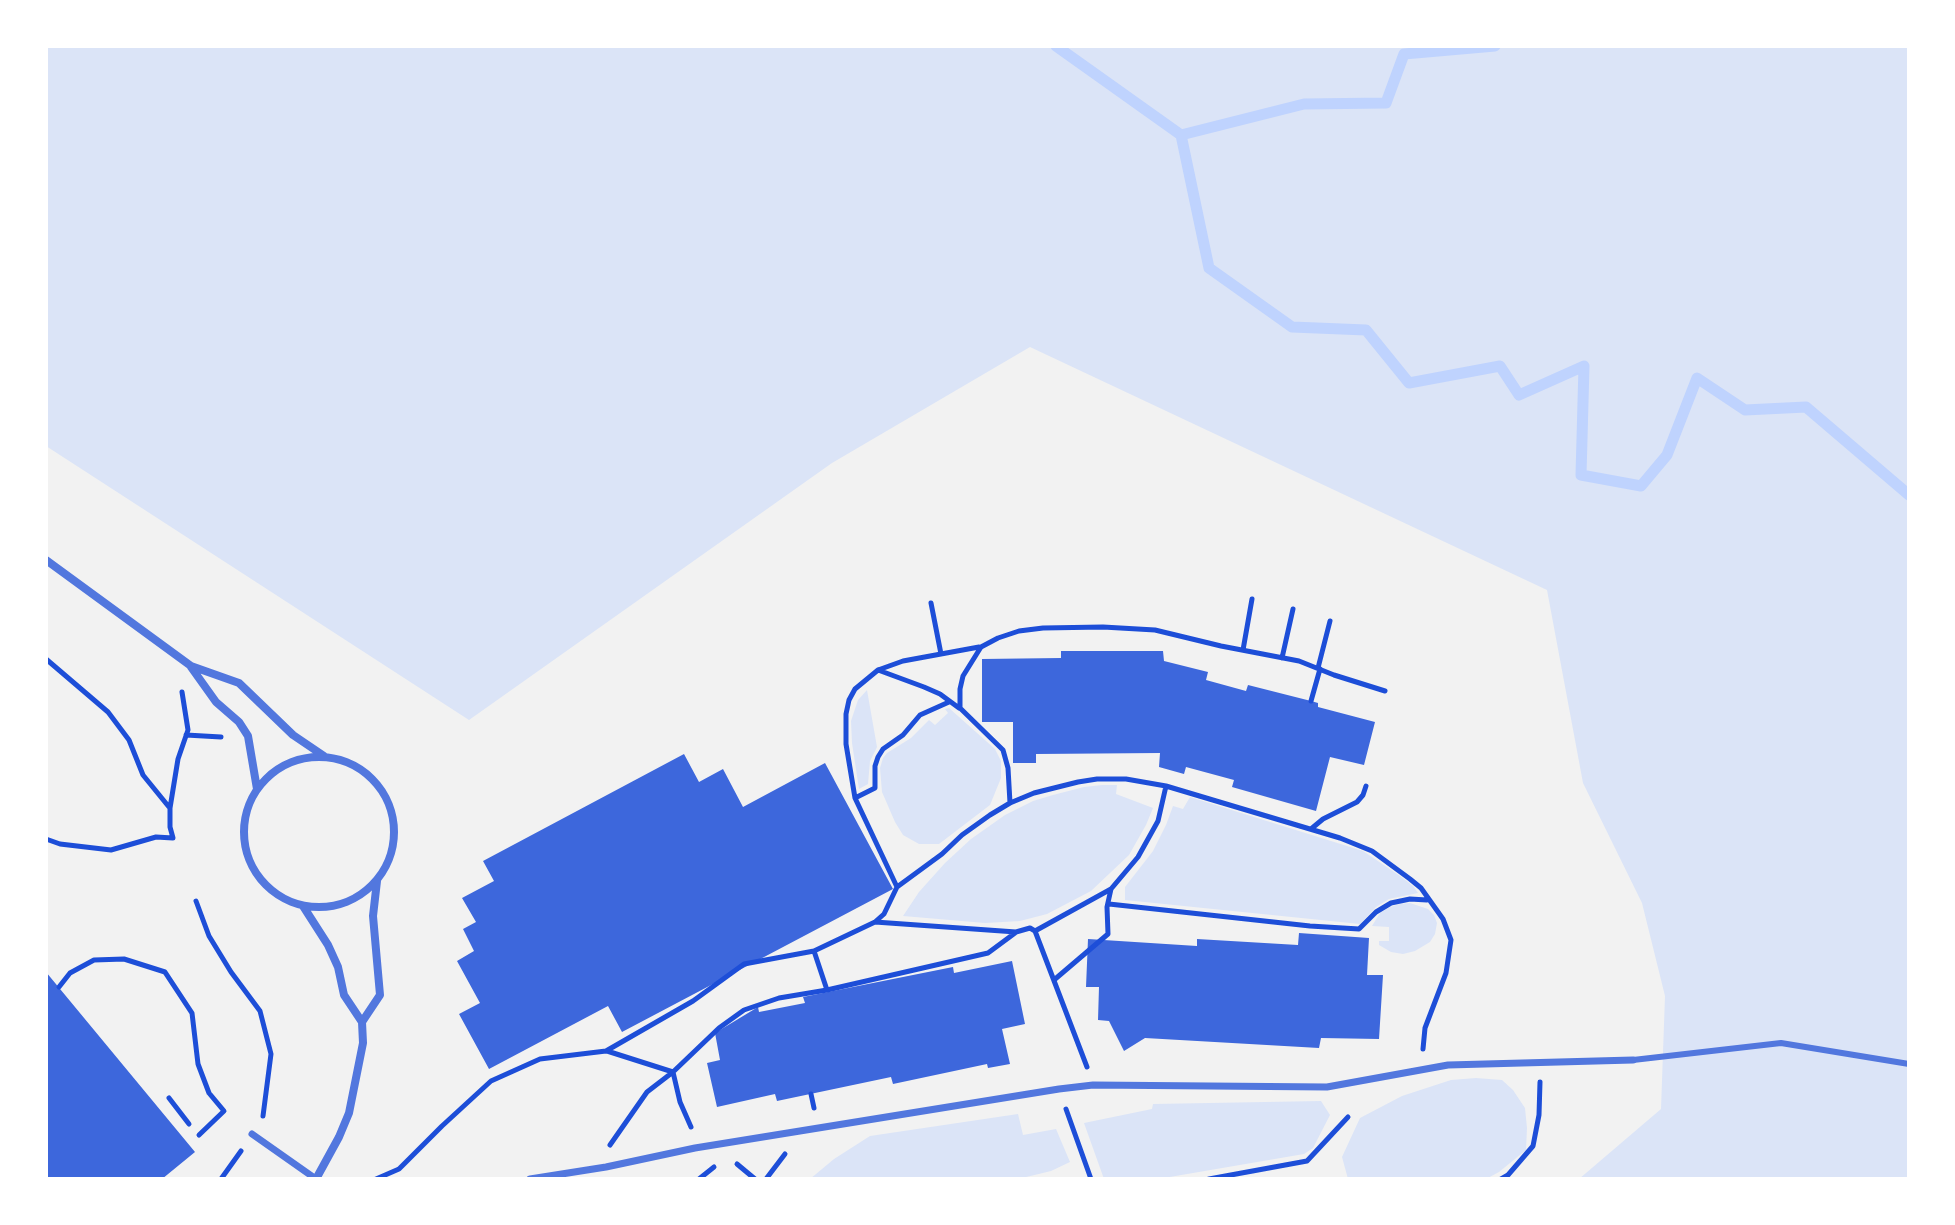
<!DOCTYPE html>
<html>
<head>
<meta charset="utf-8">
<style>
	body { margin:0 }
	#map { position:relative; width:1955px; height:1225px; overflow:hidden; background:#f2f2f2; font-family:"Fira Sans Condensed",sans-serif }
	canvas { display:block }
	.frame { position:absolute; inset:0; border:48px solid #fff; pointer-events:none }
</style>
</head>
<body>
<div id="map">
<canvas width="1955" height="1225"></canvas>
<div class="frame"></div>
</div>
<script>
const g = document.querySelector('canvas').getContext('2d');
g.lineJoin = 'round';
function fillPath(path, color) { g.fillStyle = color; g.fill(path, 'evenodd'); }
const shape = rows => new Path2D(rows.map(r => 'M' + r).join(''));
function trace(path, color, width, dash) { g.strokeStyle = color; g.lineWidth = width; g.lineCap = dash ? 'butt' : 'round'; g.setLineDash(dash || []); g.stroke(path); }
const green = shape([
	[46,46,1909,46,1909,1179,1579,1179,1661,1109,1665,996,1642,903,1583,783,1547,590,1030,347,832,463,469,720,46,446],
	[867,690,877,747,870,761,868,784,859,789,852,743,851,721,858,700],
	[949,708,995,749,1001,761,1001,778,990,805,939,844,919,844,903,835,895,822,882,792,880,768,883,758,887,753,911,738,929,720,935,725,948,713,945,709],
	[1102,785,1117,785,1116,794,1153,808,1146,825,1129,855,1091,891,1047,914,1020,921,985,923,903,916,919,892,945,863,971,839,1005,815,1033,801,1053,795,1084,787],
	[1190,797,1363,851,1400,876,1413,886,1418,893,1389,899,1376,907,1360,924,1125,900,1125,887,1153,851,1166,825,1173,806,1183,809],
	[1410,903,1428,909,1434,915,1437,923,1435,934,1430,942,1415,951,1403,954,1391,952,1379,945,1379,941,1389,941,1389,927,1372,926,1380,913,1390,907,1400,904],
	[1476,1078,1502,1080,1513,1090,1525,1108,1527,1128,1526,1150,1499,1172,1486,1179,1348,1179,1342,1157,1360,1118,1402,1096,1451,1080],
	[1321,1101,1330,1115,1313,1148,1304,1154,1158,1179,1104,1179,1084,1123,1152,1109,1153,1104],
	[1018,1114,1023,1135,1056,1129,1070,1162,1051,1171,1018,1179,810,1179,834,1159,870,1136]
]);
const stream = shape([
	[1056,46,1181,135,1209,268,1292,327,1366,330,1409,383,1500,366,1519,395,1584,366,1581,475,1641,486,1667,455,1697,378,1745,410,1806,407,1909,495],
	[1181,135,1304,104,1386,103,1404,54,1495,46]
]);
const building = shape([
	[1061,651,1163,651,1164,661,1208,672,1206,680,1246,691,1248,685,1311,701,1318,703,1318,707,1375,722,1364,765,1330,757,1316,811,1232,787,1234,780,1186,767,1184,774,1159,767,1160,753,1036,754,1036,763,1013,763,1013,722,982,722,982,659,1061,658],
	[684,754,699,782,723,769,743,807,825,763,893,889,622,1032,608,1006,489,1069,459,1014,480,1003,457,961,474,951,463,929,476,922,462,898,494,881,483,861],
	[1299,933,1369,938,1367,975,1383,975,1379,1039,1321,1038,1319,1048,1145,1038,1124,1051,1109,1021,1098,1020,1099,987,1086,987,1088,939,1197,946,1197,939,1298,945],
	[1012,961,1025,1024,1002,1029,1010,1064,988,1068,987,1064,893,1084,891,1077,777,1101,775,1094,717,1107,707,1063,720,1060,715,1033,758,1007,759,1012,805,1003,803,997,953,967,954,973],
	[46,972,195,1152,162,1179,46,1179]
]);
const path = shape([
	[931,603,941,654],
	[1243,650,1252,599],
	[1282,658,1293,609],
	[46,659,108,712,129,740,143,775,169,807],
	[1318,668,1330,621],
	[878,670,855,689,849,700,846,714,846,744,855,798,897,887],
	[1311,701,1320,669],
	[959,708,940,694,924,687,878,670,903,661,979,647],
	[186,735,221,737],
	[855,798,875,788,875,766,878,757,883,749,903,735,920,715,949,702],
	[1010,803,1008,768,1003,750,960,708,960,689,963,676,981,647,998,638,1019,631,1043,628,1103,627,1155,630,1221,646,1299,661,1334,675,1385,691],
	[1311,829,1323,819,1357,802,1363,795,1366,786],
	[46,839,60,844,111,850,156,837,173,838,170,827,170,808,178,759,188,730,182,692],
	[196,901,209,936,231,972,260,1011,271,1054,263,1116],
	[1109,904,1310,926,1359,929,1376,912,1391,903,1410,899,1427,900],
	[1035,931,1111,889],
	[1053,978,1054,980,1108,934,1107,907,1111,889,1138,857,1158,821,1166,786],
	[59,987,70,973,94,960,124,959,165,972,192,1013,198,1064,209,1093,224,1111,199,1135],
	[827,990,988,953,1015,933],
	[607,1051,673,1072,647,1092,610,1145],
	[1087,1067,1035,931,1030,928,1016,932,875,922,884,914,897,887,942,854,962,835,990,815,1010,803,1034,793,1078,782,1097,779,1126,779,1166,786,1340,838,1372,851,1410,879,1421,888,1443,919,1451,940,1446,973,1425,1028,1423,1049],
	[811,1094,814,1108],
	[169,1098,189,1124],
	[1066,1109,1091,1179],
	[691,1127,680,1102,673,1072,719,1028,744,1010,779,998,827,990,814,951,875,922],
	[737,1164,755,1179],
	[221,1179,241,1151],
	[376,1179,399,1169,442,1126,491,1081,540,1059,606,1051,693,1001,744,964,814,951],
	[699,1179,714,1167],
	[766,1179,785,1154],
	[1209,1179,1307,1161,1348,1117],
	[1501,1179,1508,1175,1533,1146,1539,1115,1540,1082]
]);
const service = shape([
	[1633,1060,1781,1043,1909,1064]
]);
const pedestrian = shape([
	[252,1134,316,1179],
	[530,1179,606,1167,695,1148,1059,1089,1093,1085,1327,1087,1448,1065,1633,1060]
]);
const minor = shape([
	[46,560,191,666,239,683,293,735,324,756],
	[191,667,216,702,239,722,248,736,257,789],
	'244 832a75 75 0 1 1 150 0a75 75 0 1 1-150 0Z',
	[303,906,328,945,338,967,344,995,362,1022,363,1043,349,1113,339,1137,316,1179],
	[362,1022,380,995,373,916,377,881]
]);
fillPath(green, '#dbe4f7');
trace(stream, '#bfd3fe', 11);
fillPath(building, '#3d67dc');
trace(path, '#1d4ed8', 5);
trace(service, '#5277de', 6);
trace(pedestrian, '#5277de', 7);
trace(minor, '#5277de', 8);
</script>
</body>
</html>
